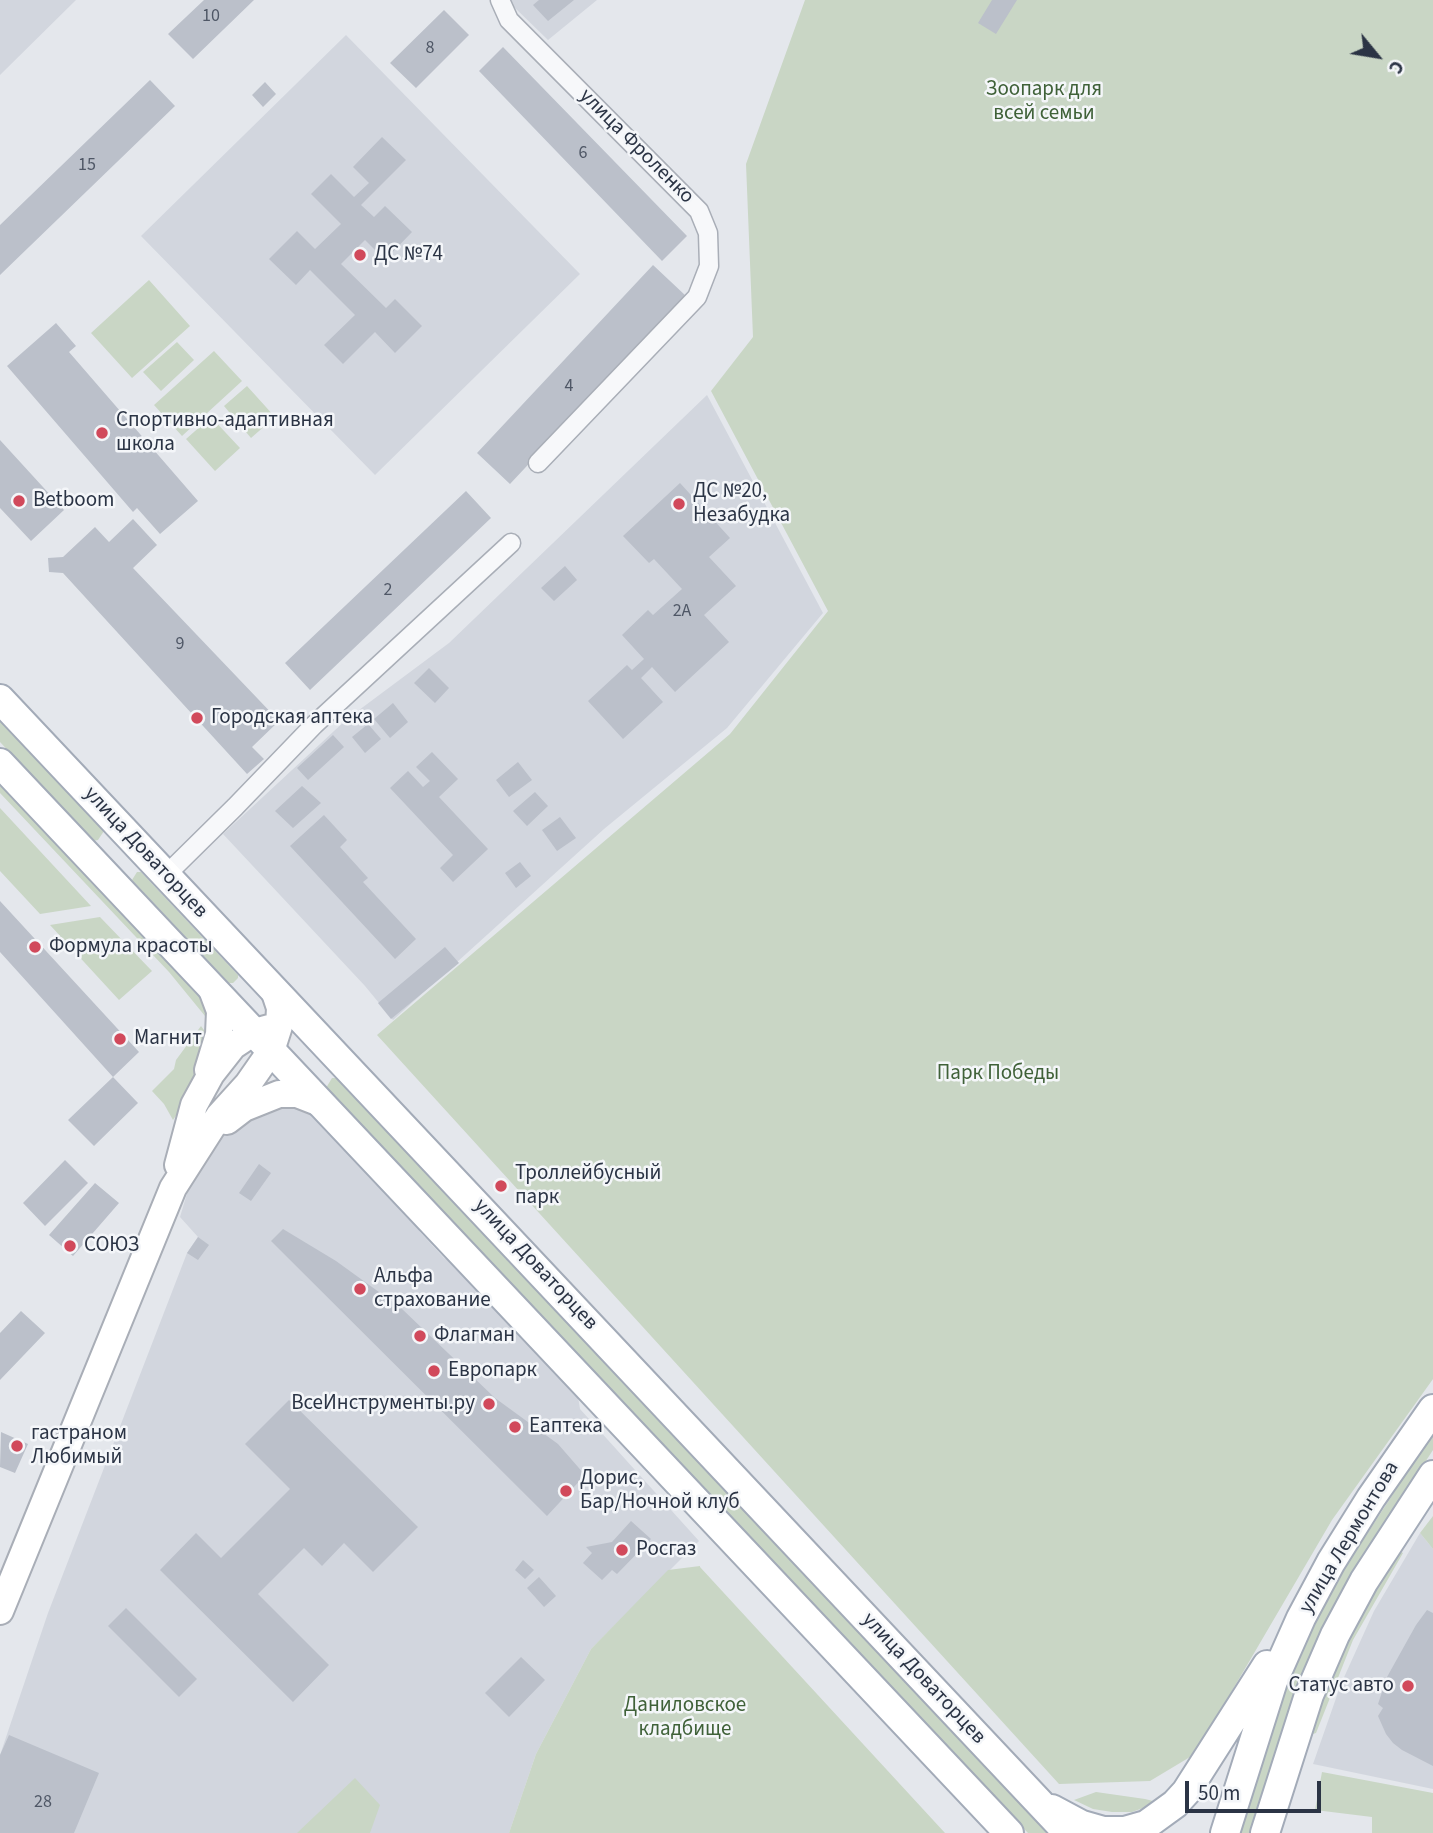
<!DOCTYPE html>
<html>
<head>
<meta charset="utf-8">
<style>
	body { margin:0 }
	#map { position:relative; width:1433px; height:1833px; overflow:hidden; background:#e4e7ec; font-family:"Source Sans 3",sans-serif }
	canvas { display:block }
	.north { position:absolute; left:1342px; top:21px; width:70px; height:70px; -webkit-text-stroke:5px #f4f6f9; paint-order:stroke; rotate:120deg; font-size:19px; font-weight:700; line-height:28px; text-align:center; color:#2b3445 }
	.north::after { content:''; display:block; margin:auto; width:24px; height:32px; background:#2b3445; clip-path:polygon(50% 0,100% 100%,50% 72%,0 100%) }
	.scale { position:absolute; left:1185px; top:1781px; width:136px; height:32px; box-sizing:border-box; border:4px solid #2b3445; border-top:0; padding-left:9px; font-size:21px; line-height:24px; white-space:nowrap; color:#2b3445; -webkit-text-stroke:5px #f4f6f9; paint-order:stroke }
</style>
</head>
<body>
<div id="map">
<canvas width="1433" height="1833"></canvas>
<div class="north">С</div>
<div class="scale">50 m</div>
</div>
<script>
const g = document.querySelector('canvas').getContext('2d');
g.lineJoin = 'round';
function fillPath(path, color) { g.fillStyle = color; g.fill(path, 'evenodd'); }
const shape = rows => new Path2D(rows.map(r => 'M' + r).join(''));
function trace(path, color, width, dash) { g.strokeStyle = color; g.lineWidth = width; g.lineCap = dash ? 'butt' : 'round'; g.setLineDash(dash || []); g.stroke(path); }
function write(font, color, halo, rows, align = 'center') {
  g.font = font + ' "Source Sans 3",sans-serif'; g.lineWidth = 5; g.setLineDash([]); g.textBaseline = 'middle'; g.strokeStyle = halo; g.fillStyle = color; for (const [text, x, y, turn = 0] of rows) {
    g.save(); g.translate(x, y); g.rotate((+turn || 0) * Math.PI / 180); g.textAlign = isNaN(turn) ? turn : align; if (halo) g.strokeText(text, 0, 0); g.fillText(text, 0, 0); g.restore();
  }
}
const built = shape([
	[0,0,76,0,0,75],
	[511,0,597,0,548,40,513,6],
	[346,35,580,274,375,475,141,236],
	[707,395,823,613,727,728,604,829,393,1020,365,986,223,834,347,719,449,643],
	[284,1103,310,1106,410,1210,420,1232,444,1258,468,1272,575,1379,580,1409,699,1541,591,1649,536,1754,509,1833,0,1833,0,1755,48,1613,187,1253,198,1237,180,1217,192,1177,219,1139,237,1124],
	[1420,1533,1433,1549,1433,1789,1313,1764,1341,1684,1374,1611]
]);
const green = shape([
	[805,0,1433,0,1433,1379,1332,1520,1195,1754,1150,1781,1059,1784,377,1035,730,734,828,611,711,391,753,337,746,164],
	[149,280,190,326,132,378,91,333],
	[177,342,194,360,161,391,143,372],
	[214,351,242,381,182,436,154,405],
	[247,386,275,417,251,438,224,406],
	[211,417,240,448,215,471,186,439],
	[0,721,104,831,98,840,93,841,0,742],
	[0,777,201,988,214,1027,169,972,0,793],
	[0,808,91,906,40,914,0,871],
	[137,872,141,872,238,975,238,978,233,983,229,983,132,880],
	[100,917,152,971,119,1000,50,925],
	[201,1026,209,1037,186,1101,173,1120,164,1104,152,1091,174,1069,176,1060],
	[332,1078,336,1078,1047,1833,1028,1833,326,1088],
	[1433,1433,1433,1450,1352,1574,1253,1833,1240,1833,1287,1686,1314,1624,1344,1569],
	[1433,1516,1433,1549,1420,1533],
	[1399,1551,1403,1553,1353,1640,1316,1733,1313,1734,1310,1731,1311,1724,1359,1612],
	[700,1566,700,1567,945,1833,509,1833,536,1754,591,1649,668,1570],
	[1322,1772,1433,1793,1433,1833,1372,1833,1372,1817,1315,1810],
	[355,1778,380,1805,370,1833,297,1833],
	[1096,1792,1145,1799,1153,1801,1154,1804,1132,1812,1112,1812,1093,1809,1074,1800]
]);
const building = shape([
	[204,0,254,0,193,59,168,34],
	[539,0,574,0,548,21,533,5],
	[992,0,1017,0,996,34,978,23],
	[444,10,469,35,416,88,390,63],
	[503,47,687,236,662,261,479,71],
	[150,80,175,106,0,275,0,225],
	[265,82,276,94,263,107,252,95],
	[382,137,406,160,361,205,374,217,385,206,412,232,385,260,365,240,341,264,386,308,395,299,422,326,395,353,375,332,343,364,324,345,355,315,310,270,296,285,269,259,297,231,315,249,341,224,311,194,331,174,354,197,369,183,353,167],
	[653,265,686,296,510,484,477,453],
	[56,323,76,346,69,352,198,501,160,534,137,508,133,512,7,366],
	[0,440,64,510,31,541,0,508],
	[680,483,730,538,709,557,736,586,704,615,729,642,675,692,652,667,641,678,663,702,623,739,588,701,627,665,632,670,644,659,622,635,648,610,653,615,682,589,654,559,649,563,623,536],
	[466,491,491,518,310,690,285,663],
	[133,519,157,545,133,568,279,721,252,747,264,759,247,774,63,573,49,572,48,558,63,557,95,527,109,542],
	[565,566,577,580,554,601,541,588],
	[429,668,449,688,435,703,414,683],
	[393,703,408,722,390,738,374,719],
	[368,724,381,739,365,753,352,737],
	[333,735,344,747,308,780,297,768],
	[432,752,458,779,439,797,488,849,453,882,440,868,453,855,390,788,408,771,423,787,430,781,416,767],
	[518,762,532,780,509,797,496,780],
	[302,786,321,803,293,828,275,811],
	[535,792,548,806,527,826,513,811],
	[324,815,347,840,340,847,368,878,363,882,416,939,395,959,290,846],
	[560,817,576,838,557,851,542,830],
	[520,862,531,876,516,888,505,873],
	[0,901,139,1052,113,1077,0,952],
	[445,947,459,963,391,1019,378,1003],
	[113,1077,138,1103,94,1146,68,1120],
	[65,1160,88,1183,45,1226,23,1203],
	[259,1164,271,1173,251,1201,239,1193],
	[95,1183,119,1203,73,1256,49,1235],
	[283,1229,336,1261,401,1308,495,1398,558,1444,585,1475,547,1516,271,1241],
	[198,1237,209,1245,198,1260,187,1253],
	[21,1311,45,1333,0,1380,0,1333],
	[289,1400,418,1527,373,1572,344,1543,322,1566,304,1548,258,1594,329,1665,293,1702,160,1570,196,1533,221,1558,290,1489,245,1444],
	[1,1432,28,1444,15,1473,0,1467],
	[631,1521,651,1539,617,1574,612,1570,602,1580,583,1563,592,1553,586,1547,612,1542],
	[523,1560,534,1570,525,1579,515,1570],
	[539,1577,556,1596,544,1607,527,1588],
	[126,1608,197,1679,179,1697,108,1626],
	[1427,1610,1433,1613,1433,1766,1402,1750,1393,1743,1386,1734,1378,1716,1383,1708,1378,1704,1387,1677,1416,1625],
	[521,1657,545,1680,509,1717,485,1693],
	[9,1735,99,1773,74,1833,0,1833,0,1755]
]);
const street = shape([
	[500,0,509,20,699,211,708,233,709,266,697,297,538,463],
	[166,875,235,807,314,725,511,543]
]);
const secondary = shape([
	[208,1070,219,1034,220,1011,211,987],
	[227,1121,244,1108,279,1094,297,1094,320,1103],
	[178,1165,194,1105,211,1074,233,1046,254,1032,273,1027],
	[0,1611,173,1188,219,1116,248,1084,271,1051,279,1026,280,1008,274,990]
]);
const primary = shape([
	[0,699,1068,1833],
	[0,763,1009,1833],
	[1052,1809,1082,1825,1103,1831,1125,1831,1146,1825,1175,1804,1186,1792,1267,1665],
	[1225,1833,1273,1681,1301,1618,1331,1562,1371,1498,1433,1409],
	[1265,1833,1309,1695,1335,1635,1364,1581,1433,1475]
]);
const markers = [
	[360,255,7,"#d1495b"],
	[102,433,7,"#d1495b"],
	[19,501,7,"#d1495b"],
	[679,504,7,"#d1495b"],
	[197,718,7,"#d1495b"],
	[35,947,7,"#d1495b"],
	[120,1039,7,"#d1495b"],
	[501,1186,7,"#d1495b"],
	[70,1246,7,"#d1495b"],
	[360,1289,7,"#d1495b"],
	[420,1336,7,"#d1495b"],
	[434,1371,7,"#d1495b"],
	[489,1404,7,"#d1495b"],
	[515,1427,7,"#d1495b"],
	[17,1446,7,"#d1495b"],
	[566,1491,7,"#d1495b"],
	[622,1550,7,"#d1495b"],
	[1408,1686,7,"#d1495b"]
];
const numberNames = [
	["10",211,17],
	["8",430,49],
	["6",583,154],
	["15",87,166],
	["4",569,387],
	["2",388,591],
	["2А",682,612],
	["9",180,645],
	["28",43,1803]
];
const parkNames = [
	["Зоопарк для",1044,90],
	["всей семьи",1044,114],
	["Парк Победы",998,1074],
	["Даниловское",685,1706],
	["кладбище",685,1730]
];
const streetNames = [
	["улица Фроленко",636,147,45],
	["улица Доваторцев",145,853,47],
	["улица Доваторцев",535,1265,47],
	["улица Лермонтова",1350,1538,-59],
	["улица Доваторцев",923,1679,47]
];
const poiNames = [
	["ДС №74",374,255],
	["Спортивно-адаптивная",116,421],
	["школа",116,445],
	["ДС №20,",693,492],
	["Незабудка",693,516],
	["Betboom",33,501],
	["Городская аптека",211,718],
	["Формула красоты",49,947],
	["Магнит",134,1039],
	["Троллейбусный",515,1174],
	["парк",515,1198],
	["СОЮЗ",84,1246],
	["Альфа",374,1277],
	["страхование",374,1301],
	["Флагман",434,1336],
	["Европарк",448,1371],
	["ВсеИнструменты.ру",475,1404,"right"],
	["Еаптека",529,1427],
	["гастраном",31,1434],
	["Любимый",31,1458],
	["Дорис,",580,1479],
	["Бар/Ночной клуб",580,1503],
	["Росгаз",636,1550],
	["Статус авто",1394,1686,"right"]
];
fillPath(built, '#d2d6de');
fillPath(green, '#c9d6c5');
fillPath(building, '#bbc0ca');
trace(street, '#a9aeb7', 21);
trace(secondary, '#a9aeb7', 30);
trace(primary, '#a3abb8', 32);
trace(street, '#f7f8fa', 18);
trace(secondary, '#fff', 26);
trace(primary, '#fff', 28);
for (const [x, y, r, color] of markers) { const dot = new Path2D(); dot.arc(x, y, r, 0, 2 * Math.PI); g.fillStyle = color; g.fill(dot); trace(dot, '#f4f6f9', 2.5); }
write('18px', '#4f5766', null, numberNames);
write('21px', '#3f6138', '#f4f6f9', parkNames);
write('21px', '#2b3445', '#f4f6f9', streetNames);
write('21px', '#2b3445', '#f4f6f9', poiNames, 'left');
</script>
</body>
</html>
